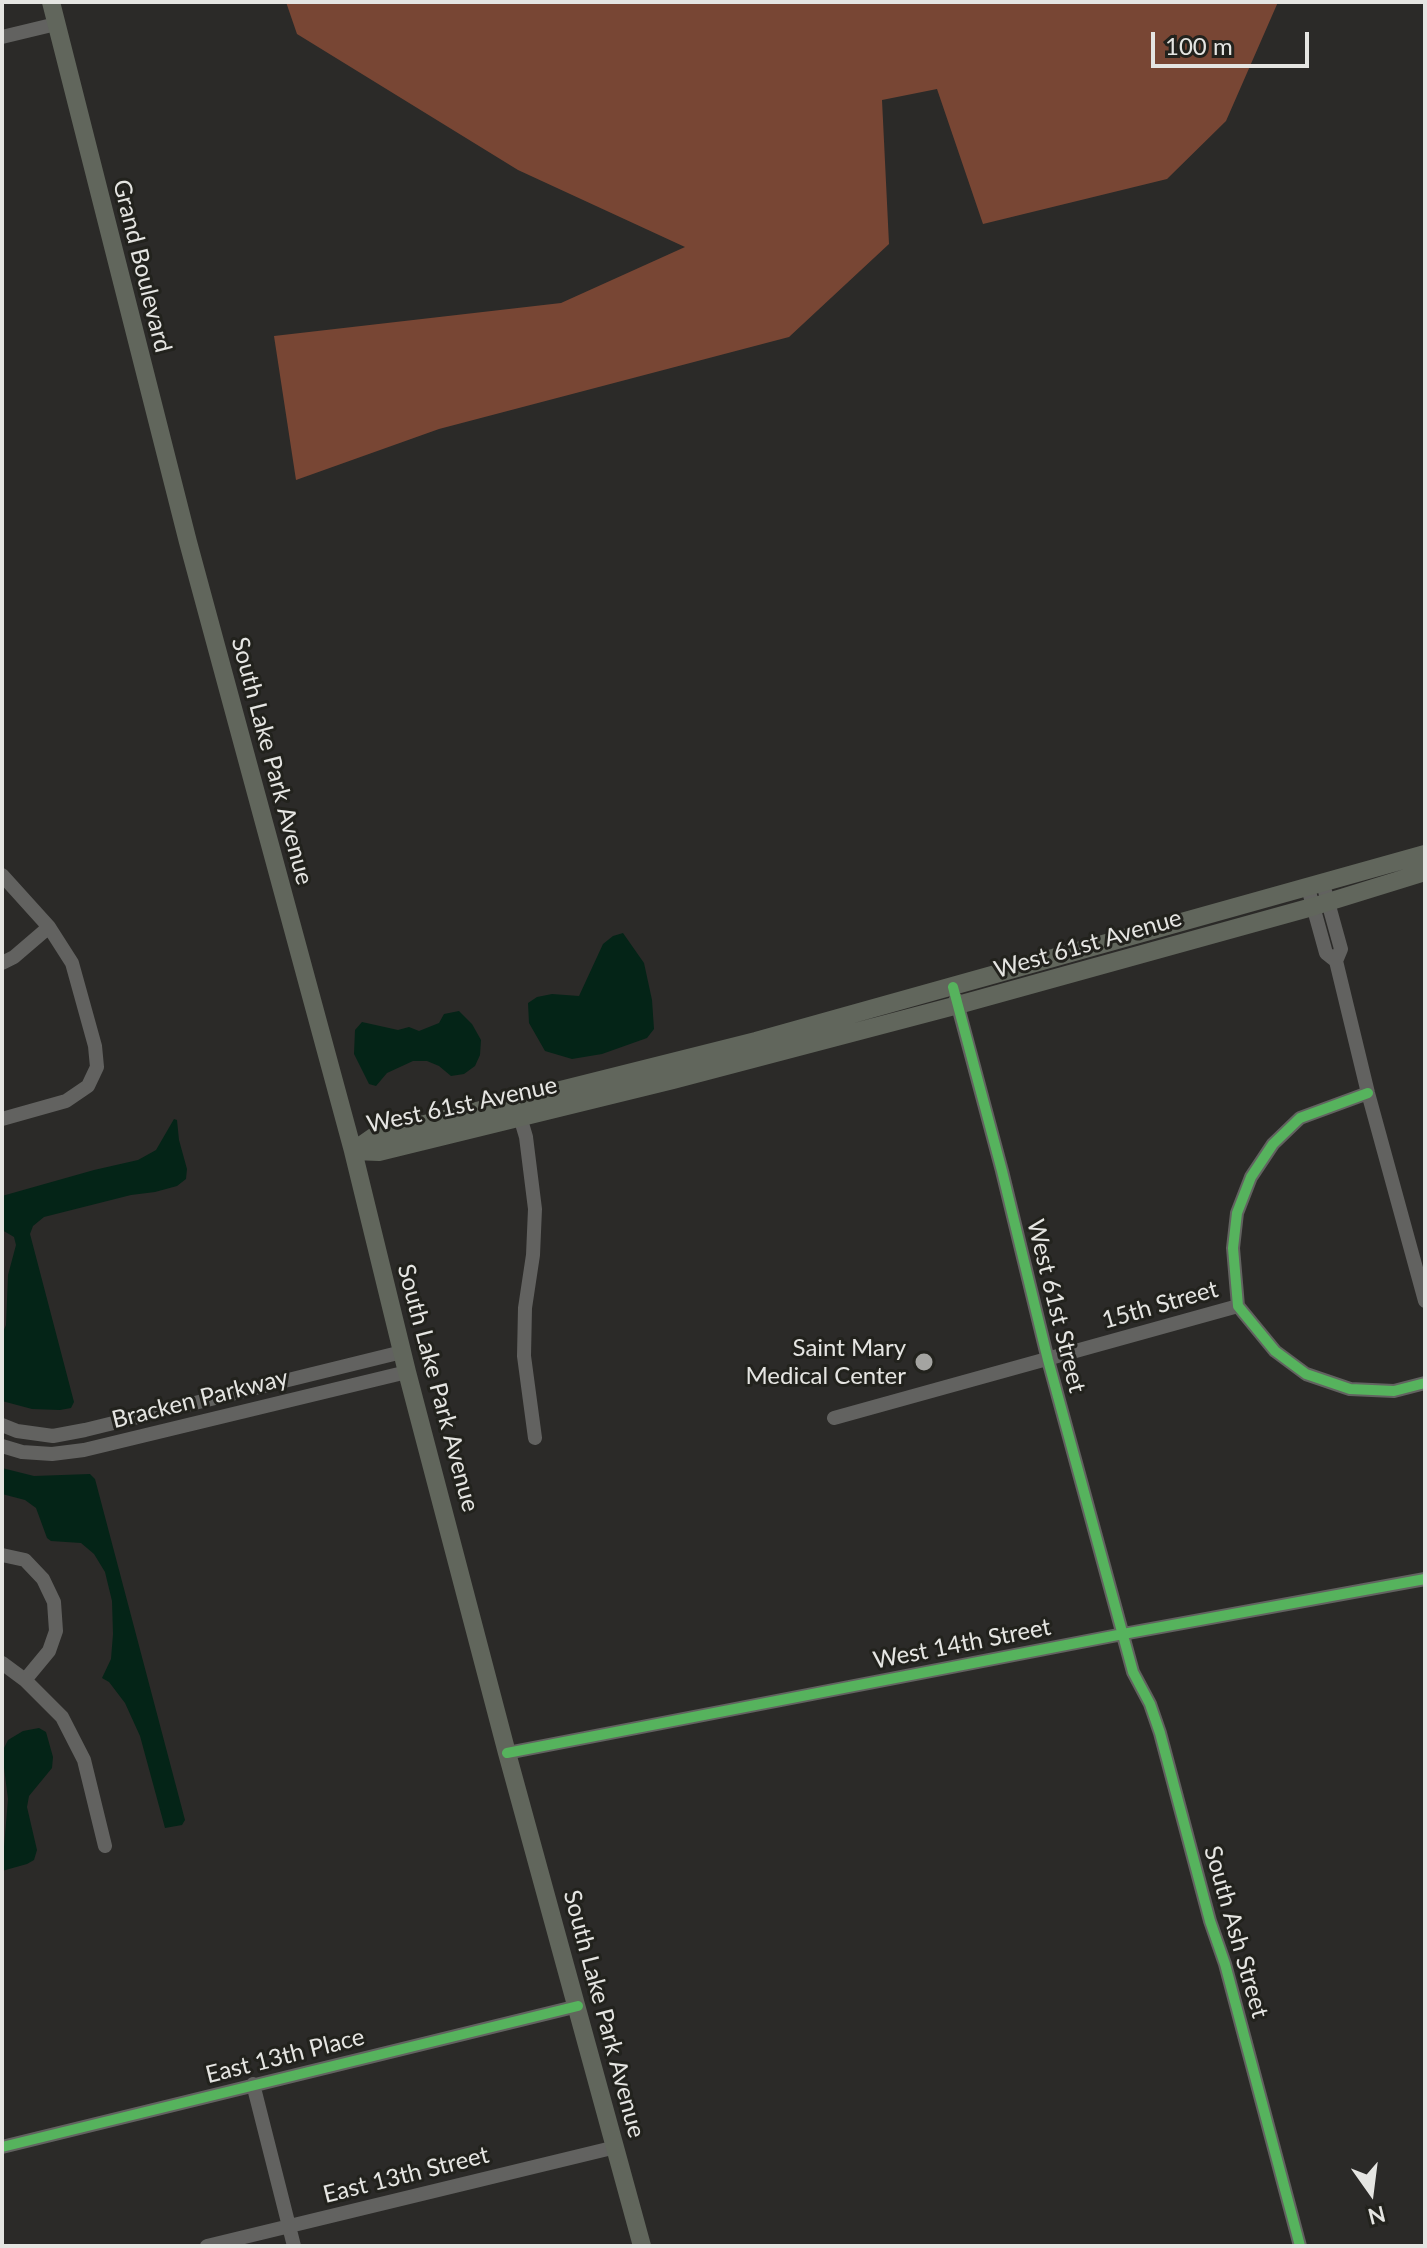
<!DOCTYPE html>
<html>
<head>
<meta charset="utf-8">
<style>
	body { margin:0 }
	#map { position:relative; width:1427px; height:2248px; overflow:hidden; background:#2b2a28; font-family:Lato,sans-serif }
	canvas { display:block }
	.frame { position:absolute; inset:0; border:4px solid #e5e5e2; pointer-events:none }
	.north { position:absolute; left:1331px; top:2152px; width:80px; height:80px; -webkit-text-stroke:6px #22221d; paint-order:stroke; rotate:166deg; font-size:22px; font-weight:700; line-height:32px; text-align:center; color:#e5e5e2 }
	.north::after { content:''; display:block; margin:auto; width:28px; height:36px; background:#e5e5e2; clip-path:polygon(50% 0,100% 100%,50% 72%,0 100%) }
	.scale { position:absolute; left:1151px; top:32px; width:158px; height:36px; box-sizing:border-box; border:4px solid #e5e5e2; border-top:0; padding-left:10px; font-size:24px; line-height:28px; white-space:nowrap; color:#e5e5e2; -webkit-text-stroke:6px #22221d; paint-order:stroke }
</style>
</head>
<body>
<div id="map">
<canvas width="1427" height="2248"></canvas>
<div class="frame"></div>
<div class="north">N</div>
<div class="scale">100 m</div>
</div>
<script>
const g = document.querySelector('canvas').getContext('2d');
g.lineJoin = 'round';
function fillPath(path, color) { g.fillStyle = color; g.fill(path, 'evenodd'); }
const shape = rows => new Path2D(rows.map(r => 'M' + r).join(''));
function trace(path, color, width, dash) { g.strokeStyle = color; g.lineWidth = width; g.lineCap = dash ? 'butt' : 'round'; g.setLineDash(dash || []); g.stroke(path); }
function write(font, color, halo, rows, align = 'center') {
  g.font = font + ' Lato,sans-serif'; g.lineWidth = 6; g.setLineDash([]); g.textBaseline = 'middle'; g.strokeStyle = halo; g.fillStyle = color; for (const [text, x, y, turn = 0] of rows) {
    g.save(); g.translate(x, y); g.rotate((+turn || 0) * Math.PI / 180); g.textAlign = isNaN(turn) ? turn : align; if (halo) g.strokeText(text, 0, 0); g.fillText(text, 0, 0); g.restore();
  }
}
const forest = shape([
	[286,2,1278,2,1226,121,1167,179,983,224,937,89,882,100,889,244,789,337,439,429,296,480,274,336,561,303,685,247,518,170,297,34]
]);
const water = shape([
	[623,933,644,963,652,1000,654,1029,647,1038,602,1054,572,1059,545,1051,529,1023,528,1003,537,997,552,994,579,996,603,944,613,936],
	[459,1011,472,1024,481,1040,480,1055,475,1066,464,1074,451,1076,439,1066,427,1061,413,1061,387,1073,376,1086,369,1084,354,1054,355,1030,362,1022,398,1030,409,1027,419,1031,439,1023,444,1014],
	[174,1119,177,1120,179,1140,187,1169,186,1179,177,1186,155,1192,131,1195,44,1217,33,1226,30,1234,74,1402,71,1408,60,1410,32,1409,2,1401,2,1334,6,1325,8,1275,16,1245,14,1237,2,1230,2,1196,94,1170,138,1160,156,1150],
	[2,1468,34,1476,90,1474,95,1479,185,1820,182,1825,165,1828,140,1736,125,1703,109,1682,102,1678,111,1659,113,1634,112,1601,105,1572,94,1554,81,1543,51,1541,47,1538,36,1508,25,1500,2,1494],
	[39,1728,46,1732,53,1757,52,1768,29,1796,27,1807,37,1850,34,1860,27,1864,2,1871,8,1799,2,1752,8,1740,23,1731]
]);
const minor = shape([
	[2,37,56,24],
	[2,875,49,927,72,963,95,1046,97,1067,88,1086,66,1101,2,1119],
	[1323,884,1341,949,1336,961,1368,1093,1425,1301],
	[1308,888,1326,953,1336,961],
	[2,963,14,957,49,927],
	[956,999,1002,1171,1048,1360,1133,1672,1150,1704,1160,1733,1210,1921,1225,1964,1300,2246],
	[1368,1093,1300,1118,1273,1144,1251,1177,1237,1213,1233,1248,1238,1306,1275,1351,1306,1374,1350,1389,1394,1391,1425,1383],
	[518,1110,526,1137,535,1209,533,1255,525,1308,524,1356,535,1438],
	[834,1418,1238,1306],
	[2,1425,17,1431,53,1436,85,1430,402,1352],
	[2,1446,22,1452,52,1454,84,1450,407,1372],
	[2,1555,25,1560,43,1579,54,1602,56,1631,49,1651,25,1680],
	[2,1663,25,1680,62,1717,84,1760,105,1846],
	[507,1753,1123,1634,1425,1579],
	[253,2084,294,2246],
	[2,2147,578,2006],
	[207,2246,616,2147]
]);
const major = shape([
	[51,2,188,542,353,1151,407,1372,507,1753,642,2246],
	[353,1151,373,1137,756,1041,1425,854],
	[353,1151,379,1152,673,1080,958,1005,1312,907,1425,872]
]);
const cycleway = shape([
	[953,987,1002,1171,1048,1360,1133,1672,1150,1704,1160,1733,1210,1921,1225,1964,1300,2246],
	[1368,1093,1300,1118,1273,1144,1251,1177,1237,1213,1233,1248,1238,1306,1275,1351,1306,1374,1350,1389,1394,1391,1425,1383],
	[507,1753,1123,1634,1425,1579],
	[2,2147,578,2006]
]);
const markers = [
	[924,1362,10,"#a4a4a1"]
];
const streetNames = [
	["Grand Boulevard",142,266,76],
	["South Lake Park Avenue",272,761,75],
	["West 61st Avenue",1088,944,-16],
	["West 61st Avenue",462,1105,-12],
	["15th Street",1160,1305,-16],
	["West 61st Street",1056,1306,76],
	["South Lake Park Avenue",438,1388,75],
	["Bracken Parkway",200,1399,-14],
	["West 14th Street",962,1644,-11],
	["South Ash Street",1236,1932,74],
	["South Lake Park Avenue",604,2014,75],
	["East 13th Place",285,2056,-14],
	["East 13th Street",406,2175,-14]
];
const poiNames = [
	["Saint Mary",906,1348],
	["Medical Center",906,1376]
];
fillPath(forest, '#784634');
fillPath(water, '#042417');
trace(minor, '#626260', 14);
trace(major, '#61665c', 18);
trace(cycleway, '#56b35d', 10);
for (const [x, y, r, color] of markers) { const dot = new Path2D(); dot.arc(x, y, r, 0, 2 * Math.PI); g.fillStyle = color; g.fill(dot); trace(dot, '#22221d', 3); }
write('24px', '#e5e5e2', '#22221d', streetNames);
write('24px', '#e5e5e2', '#22221d', poiNames, 'right');
</script>
</body>
</html>
